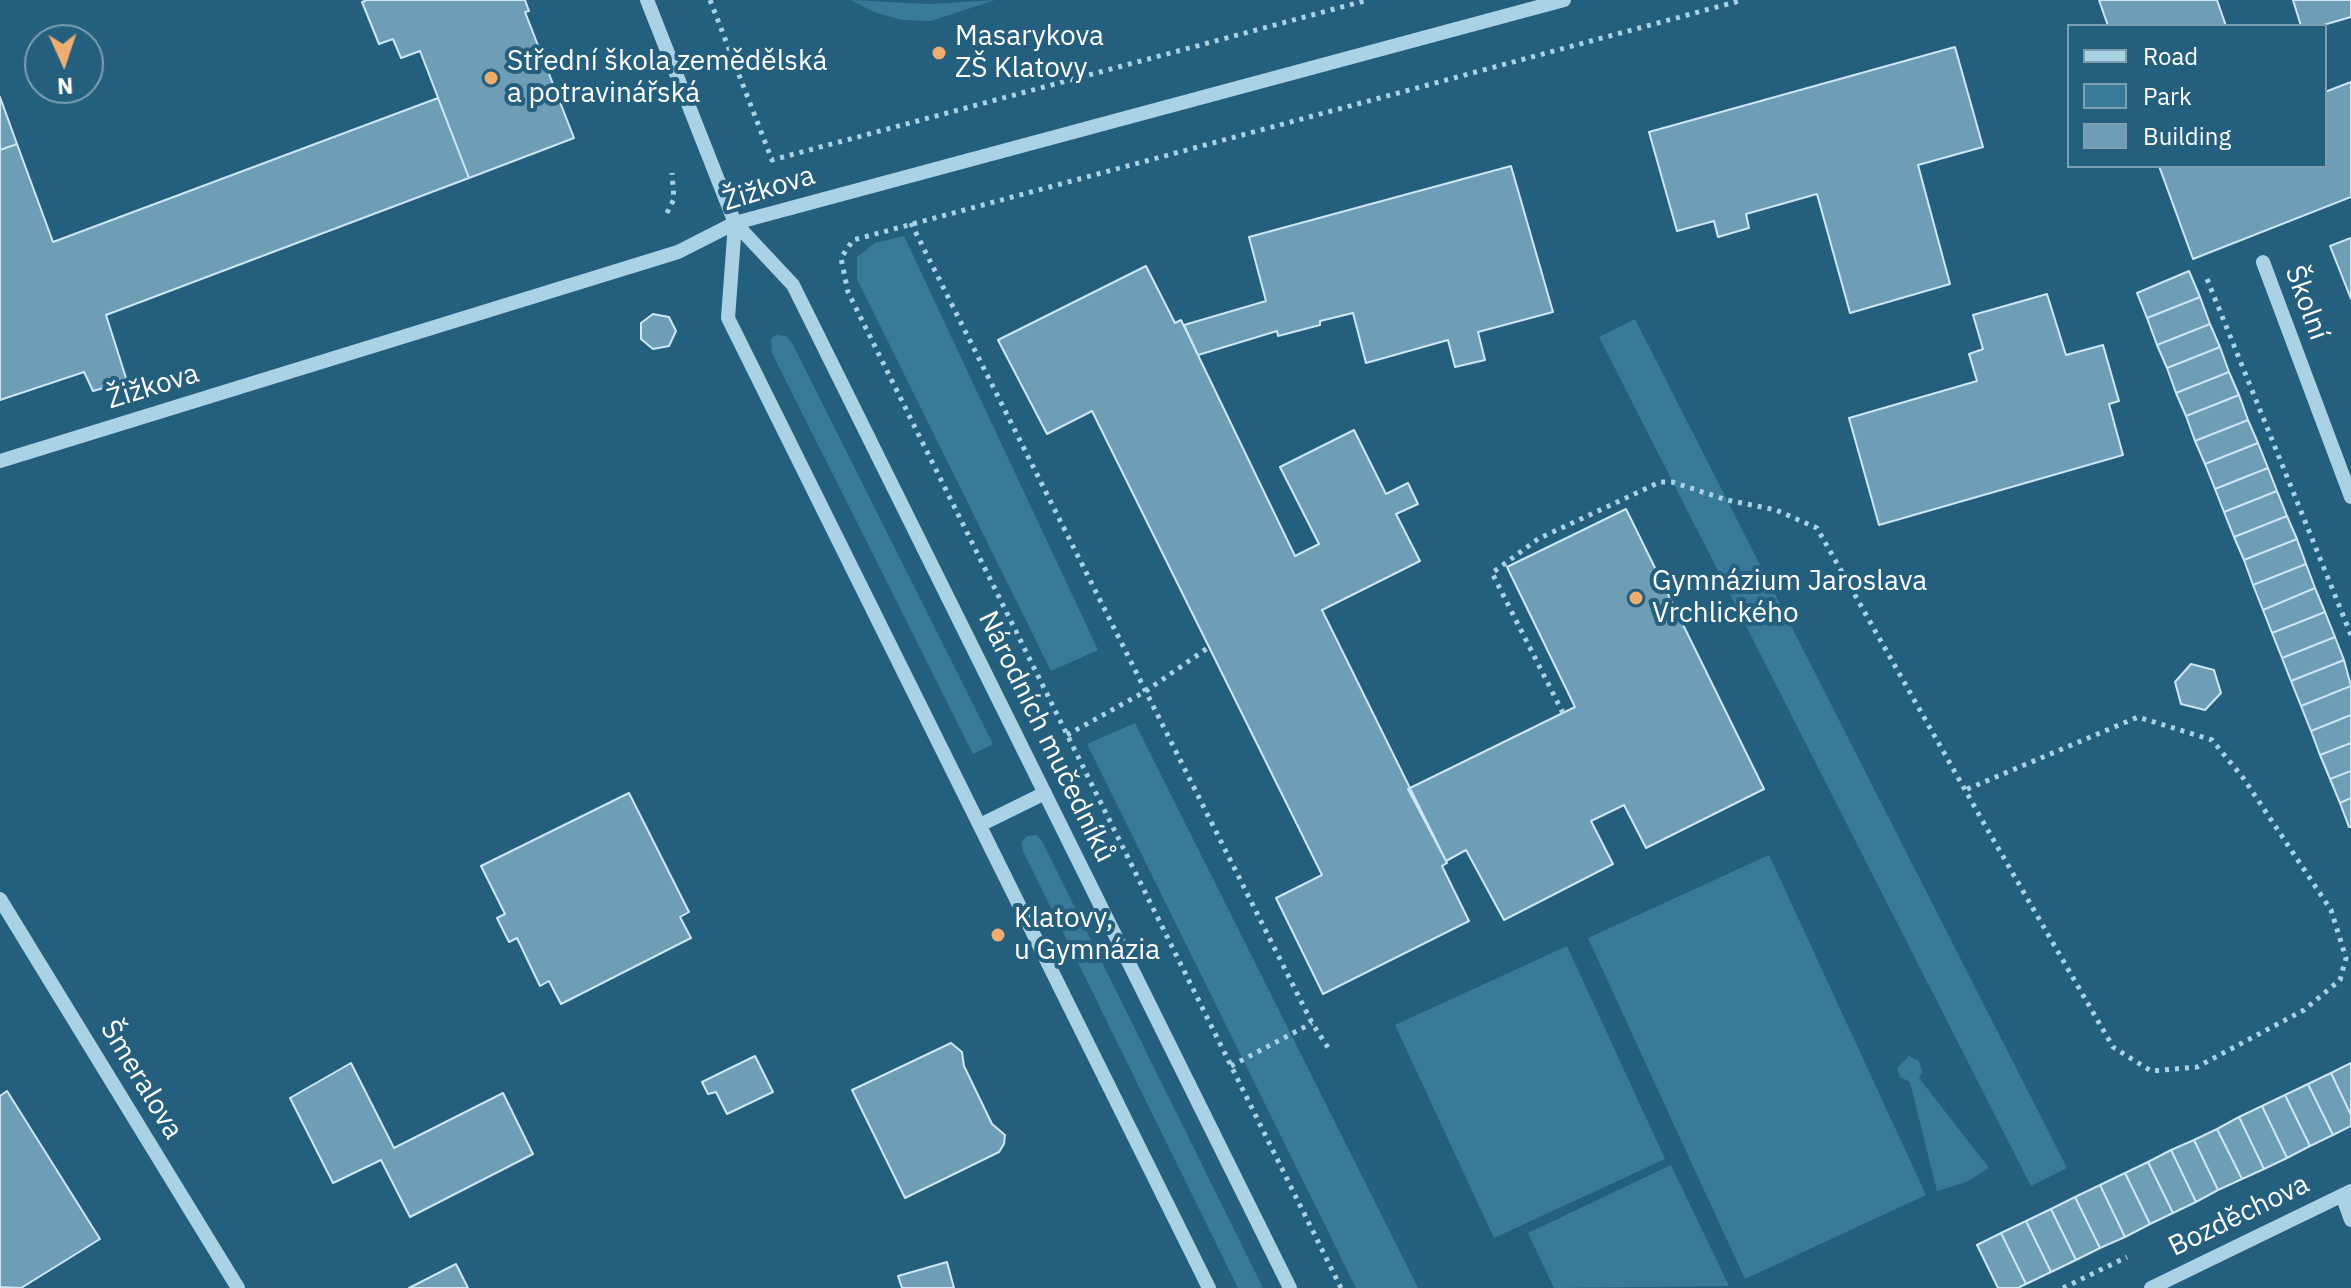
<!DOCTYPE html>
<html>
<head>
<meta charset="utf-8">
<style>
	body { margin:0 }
	#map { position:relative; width:2351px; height:1288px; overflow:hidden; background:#255f7e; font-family:"IBM Plex Sans",sans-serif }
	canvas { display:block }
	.legend { position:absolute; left:2067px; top:24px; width:260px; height:144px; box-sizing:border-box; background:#255f7e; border:2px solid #7c9fb2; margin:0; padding:10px 14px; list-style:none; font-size:24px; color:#fff }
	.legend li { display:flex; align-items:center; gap:16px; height:40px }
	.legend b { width:40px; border:2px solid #7c9fb2 }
	.north { position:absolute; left:24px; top:24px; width:80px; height:80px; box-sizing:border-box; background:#255f7e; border:2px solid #7c9fb2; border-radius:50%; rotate:177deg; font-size:22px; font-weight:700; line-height:32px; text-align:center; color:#fff }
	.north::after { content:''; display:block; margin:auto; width:28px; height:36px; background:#efae6f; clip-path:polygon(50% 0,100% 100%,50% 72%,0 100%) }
</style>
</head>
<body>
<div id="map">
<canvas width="2351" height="1288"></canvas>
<ul class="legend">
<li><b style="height:10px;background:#aad2e5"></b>Road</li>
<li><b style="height:22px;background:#397a9b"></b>Park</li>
<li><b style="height:22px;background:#6e9eb6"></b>Building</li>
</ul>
<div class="north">N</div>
</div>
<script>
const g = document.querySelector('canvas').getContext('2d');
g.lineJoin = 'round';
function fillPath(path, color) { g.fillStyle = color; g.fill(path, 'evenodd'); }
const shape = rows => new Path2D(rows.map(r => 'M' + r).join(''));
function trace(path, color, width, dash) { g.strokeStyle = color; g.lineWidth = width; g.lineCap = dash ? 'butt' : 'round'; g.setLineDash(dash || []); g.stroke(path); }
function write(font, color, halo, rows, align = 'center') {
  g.font = font + ' "IBM Plex Sans",sans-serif'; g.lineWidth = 8; g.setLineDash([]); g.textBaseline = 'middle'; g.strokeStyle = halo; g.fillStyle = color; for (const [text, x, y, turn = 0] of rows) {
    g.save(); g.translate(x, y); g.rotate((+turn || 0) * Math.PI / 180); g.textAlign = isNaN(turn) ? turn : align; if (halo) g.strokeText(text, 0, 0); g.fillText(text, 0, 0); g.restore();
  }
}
const green = shape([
	[851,0,929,4,995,0,931,21,902,20,874,12],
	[904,236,1098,650,1051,671,857,279,857,257,875,243],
	[1635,319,1727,500,2067,1168,2031,1186,1599,337],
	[776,335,786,336,792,343,993,744,973,754,772,353,771,339],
	[1135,723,1418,1288,1356,1288,1087,744],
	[1036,835,1042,841,1263,1288,1238,1288,1023,851,1022,842,1027,836],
	[1769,855,1926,1195,1745,1279,1588,938],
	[1567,946,1665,1159,1494,1238,1395,1025],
	[1909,1056,1919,1061,1922,1072,1919,1078,1989,1168,1966,1182,1937,1191,1910,1082,1900,1077,1897,1068],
	[1671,1165,1729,1286,1554,1288,1528,1233]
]);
const building = shape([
	[367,0,525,0,529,11,525,12,574,138,469,178,420,51,401,58,393,39,379,44,362,2,367,0],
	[2099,0,2217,0,2226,26,2108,26,2099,0],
	[2293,0,2351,0,2351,17,2320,26,2301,26,2293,0],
	[1955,47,1983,147,1918,165,1950,284,1850,313,1817,194,1746,214,1749,228,1718,237,1714,221,1677,231,1649,132,1955,47],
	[2351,82,2351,197,2193,259,2159,166,2325,166,2325,92,2351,82],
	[0,97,17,144,0,150,0,97],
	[438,98,469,178,106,315,127,381,93,391,84,372,0,400,0,150,17,144,53,242,438,98],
	[1511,166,1553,312,1478,332,1485,360,1455,367,1448,340,1366,363,1353,313,1320,321,1320,325,1278,336,1277,331,1198,355,1184,325,1266,301,1249,237,1511,166],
	[2351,238,2351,299,2330,246,2351,238],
	[1146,266,1175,323,1181,320,1295,556,1319,544,1280,467,1354,430,1386,494,1408,483,1418,504,1396,514,1420,561,1322,610,1447,863,1442,866,1469,921,1323,994,1276,898,1322,875,1092,411,1047,434,998,340,1146,266],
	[2189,271,2200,297,2147,318,2137,293,2189,271],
	[2047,294,2066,355,2103,345,2119,401,2109,404,2123,455,1879,525,1849,418,1977,381,1969,354,1983,349,1973,315,2047,294],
	[2200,297,2210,324,2157,345,2147,318,2200,297],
	[653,314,669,317,676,331,669,346,653,349,641,339,641,323,653,314],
	[2210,324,2220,347,2167,368,2157,345,2210,324],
	[2220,347,2229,372,2176,393,2167,368,2220,347],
	[2229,372,2239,395,2186,416,2176,393,2229,372],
	[2239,395,2248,420,2195,441,2186,416,2239,395],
	[2248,420,2258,443,2205,464,2195,441,2248,420],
	[2258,443,2268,468,2215,489,2205,464,2258,443],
	[2268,468,2277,491,2224,512,2215,489,2268,468],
	[2277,491,2287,516,2234,537,2224,512,2277,491],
	[1626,509,1764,789,1646,848,1624,805,1591,821,1613,864,1504,920,1466,850,1446,861,1408,789,1575,707,1507,567,1626,509],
	[2287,516,2297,539,2244,560,2234,537,2287,516],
	[2297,539,2306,564,2253,585,2244,560,2297,539],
	[2306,564,2315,588,2263,610,2253,585,2306,564],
	[2315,588,2325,612,2272,633,2263,610,2315,588],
	[2325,612,2335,637,2282,658,2272,633,2325,612],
	[2335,637,2344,660,2291,681,2282,658,2335,637],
	[2344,660,2351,686,2301,706,2291,681,2344,660],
	[2191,664,2214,670,2221,693,2205,710,2181,704,2175,682,2191,664],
	[2351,686,2351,715,2311,731,2301,706,2351,686],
	[2351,715,2351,743,2320,755,2311,731,2351,715],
	[2351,743,2351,771,2330,779,2320,755,2351,743],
	[2351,771,2351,798,2340,803,2330,779,2351,771],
	[629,793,689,912,680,917,691,938,561,1004,549,981,540,986,517,938,509,942,497,918,505,914,481,866,629,793],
	[2351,798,2351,827,2349,827,2340,803,2351,798],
	[951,1043,962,1052,964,1066,992,1124,1005,1135,1004,1144,999,1152,905,1198,852,1090,951,1043],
	[755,1056,773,1092,727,1114,716,1092,708,1094,702,1082,755,1056],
	[351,1063,394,1148,503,1093,533,1154,410,1217,381,1160,333,1183,290,1098,351,1063],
	[2351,1063,2351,1115,2331,1073,2351,1063],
	[2331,1073,2351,1115,2351,1126,2333,1135,2308,1084,2331,1073],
	[2308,1084,2333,1135,2310,1146,2285,1095,2308,1084],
	[7,1091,100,1239,21,1288,0,1287,0,1096,7,1091],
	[2285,1095,2310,1146,2287,1158,2262,1106,2285,1095],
	[2262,1106,2287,1158,2264,1169,2239,1117,2262,1106],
	[2239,1117,2264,1169,2242,1179,2217,1129,2239,1117],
	[2217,1129,2242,1179,2218,1190,2194,1140,2217,1129],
	[2194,1140,2218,1190,2196,1202,2171,1150,2194,1140],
	[2171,1150,2196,1202,2173,1213,2148,1162,2171,1150],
	[2148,1162,2173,1213,2150,1224,2125,1173,2148,1162],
	[2125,1173,2150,1224,2125,1237,2100,1185,2125,1173],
	[2100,1185,2125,1237,2100,1248,2075,1197,2100,1185],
	[2075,1197,2100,1248,2076,1260,2051,1209,2075,1197],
	[2051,1209,2076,1260,2051,1272,2026,1221,2051,1209],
	[2026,1221,2051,1272,2026,1284,2001,1233,2026,1221],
	[2001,1233,2026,1284,2018,1288,1998,1288,1977,1245,2001,1233],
	[947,1262,954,1288,902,1288,898,1276,947,1262],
	[456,1264,468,1288,409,1288,456,1264]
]);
const path = shape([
	[710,0,772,160,1368,0],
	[667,213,674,199,672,173],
	[911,223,1312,1023,1329,1049],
	[2207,279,2351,635],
	[1563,713,1492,573,1538,539,1660,482,1672,482,1727,500,1776,510,1817,528,1986,827,2113,1047,2151,1071,2197,1067,2304,1010,2340,980,2346,958,2331,910,2244,779,2212,740,2138,717,1965,790],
	[1067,735,1146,691,1209,647],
	[1231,1066,1312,1023],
	[1341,1288,848,292,841,258,853,240,1743,0],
	[2063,1288,2127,1257]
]);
const minor = shape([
	[647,0,735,223,793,285,1290,1288],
	[735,223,728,318,1209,1288],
	[2263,262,2351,497],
	[0,461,678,252,735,223,1564,0],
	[980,825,1045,793],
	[0,899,238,1288],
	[2342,1195,2351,1220],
	[2151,1288,2351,1191]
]);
const markers = [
	[939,53,8,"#efae6f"],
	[491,78,8,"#efae6f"],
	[1636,598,8,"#efae6f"],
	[998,935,8,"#efae6f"]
];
const poiNames = [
	["Masarykova",955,37],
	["ZŠ Klatovy",955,69],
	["Střední škola zemědělská",507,62],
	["a potravinářská",507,94],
	["Gymnázium Jaroslava",1652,582],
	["Vrchlického",1652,614],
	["Klatovy,",1014,919],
	["u Gymnázia",1014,951]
];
const streetNames = [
	["Žižkova",769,189,-17],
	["Školní",2306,303,70],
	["Žižkova",153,387,-17],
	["Národních mučedníků",1046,737,64],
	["Šmeralova",141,1080,59],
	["Bozděchova",2239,1216,-26]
];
fillPath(green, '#397a9b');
fillPath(building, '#6e9eb6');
trace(building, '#cde7f4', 2);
trace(path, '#aad2e5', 5, [4, 6]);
trace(minor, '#aad2e5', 14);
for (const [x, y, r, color] of markers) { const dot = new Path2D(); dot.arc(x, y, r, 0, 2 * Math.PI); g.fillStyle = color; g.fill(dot); trace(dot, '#255f7e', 3); }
write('28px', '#fff', '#255f7e', poiNames, 'left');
write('28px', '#fff', '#255f7e', streetNames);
</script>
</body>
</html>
